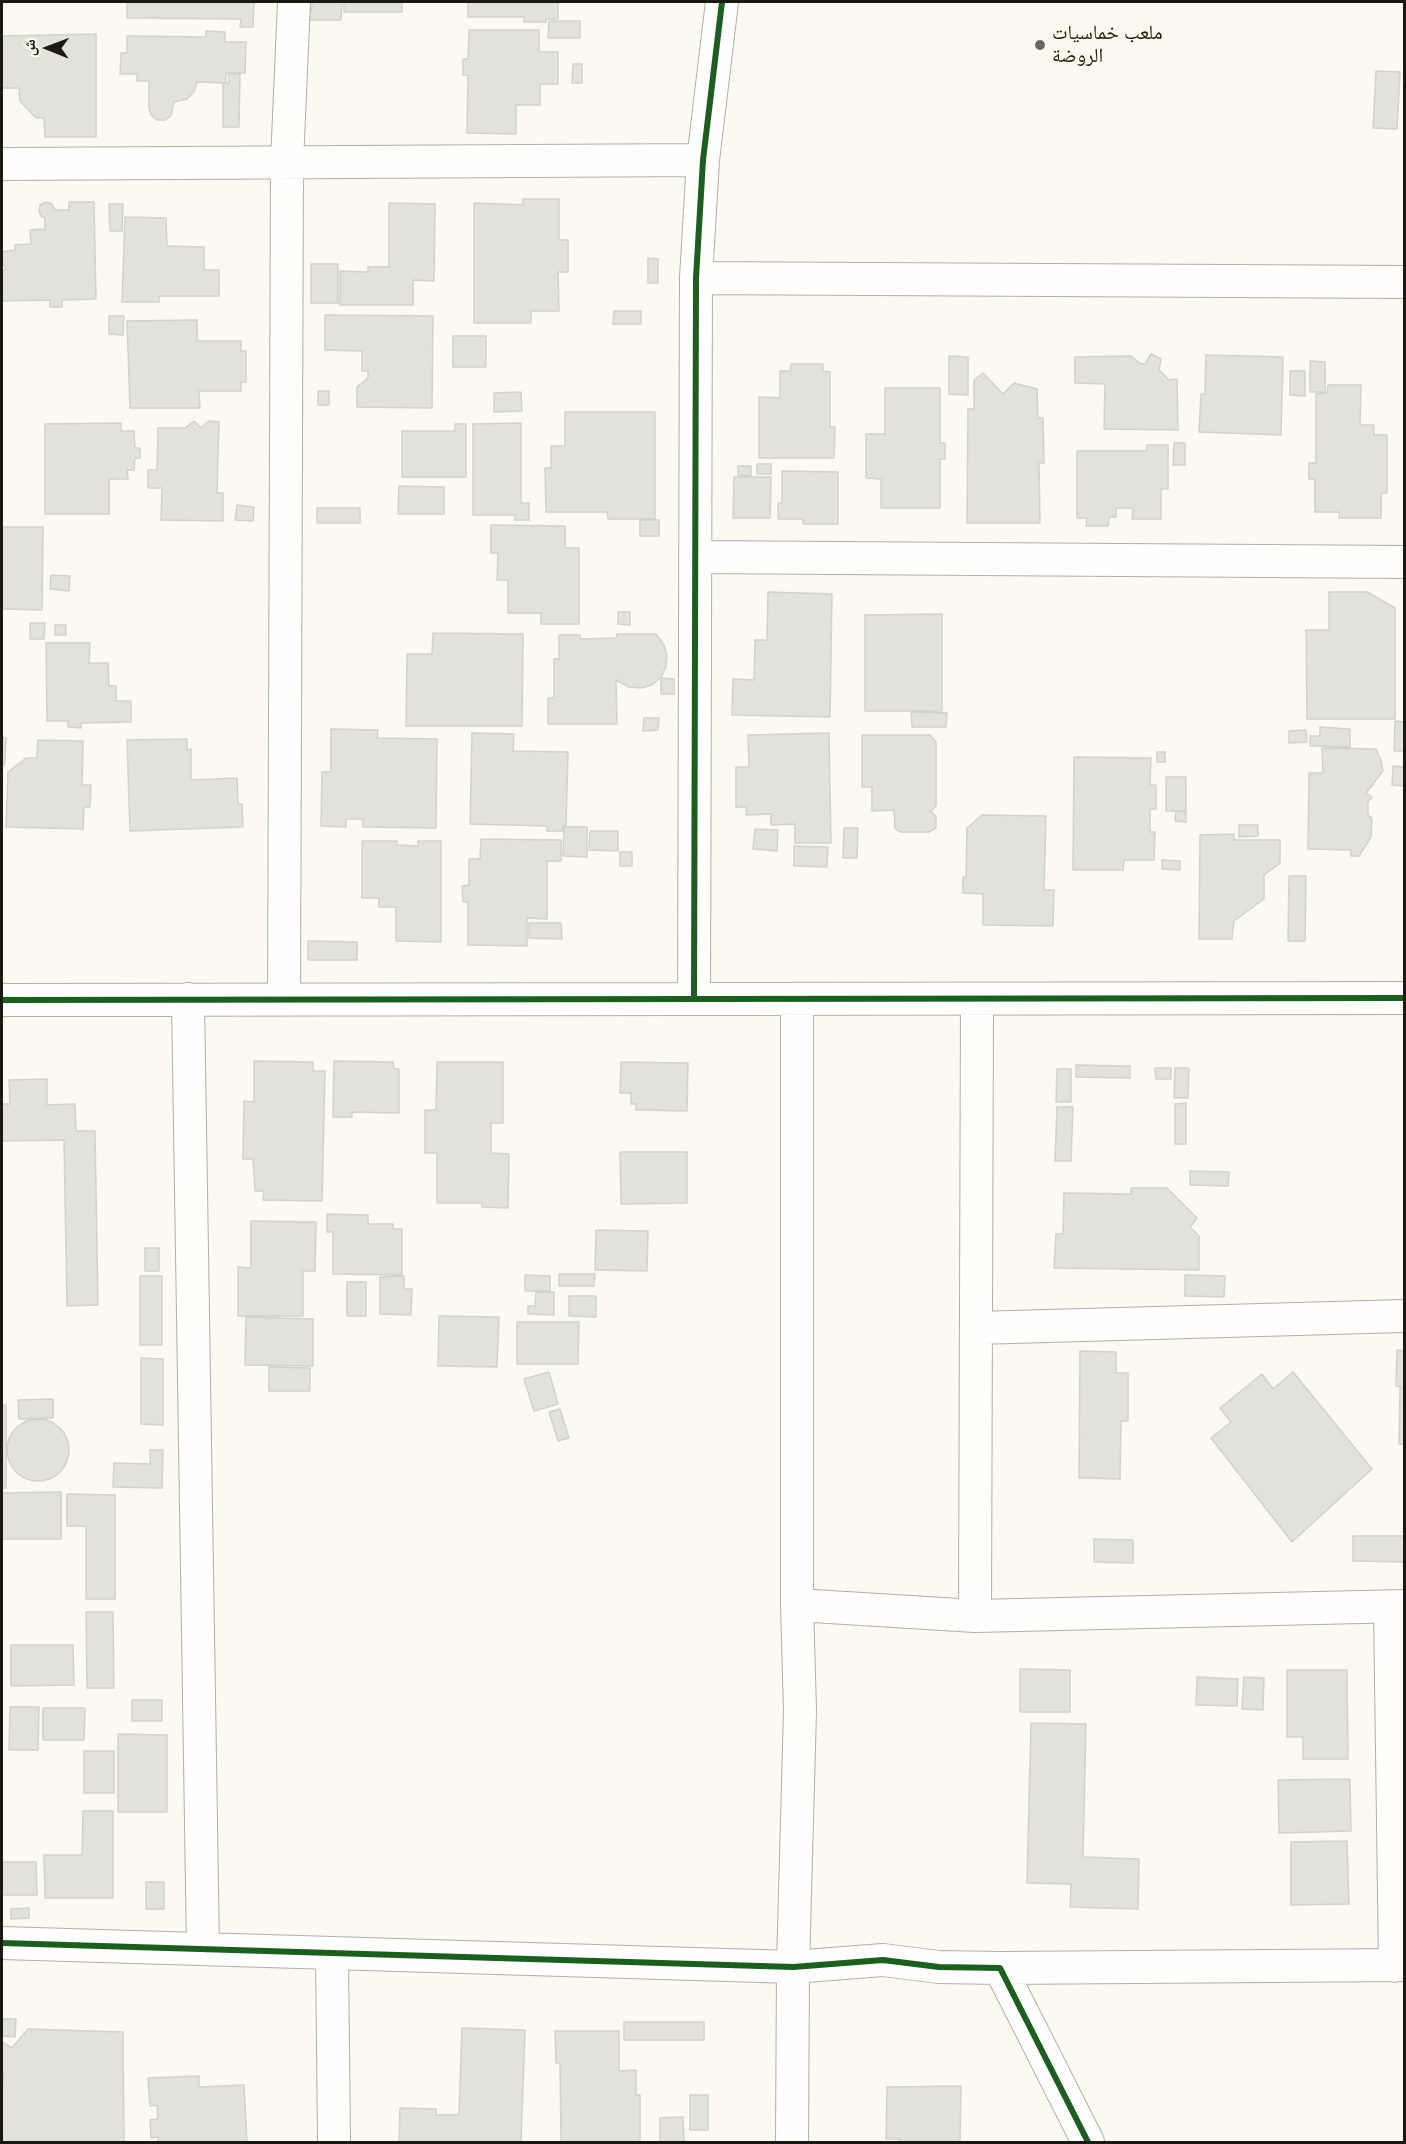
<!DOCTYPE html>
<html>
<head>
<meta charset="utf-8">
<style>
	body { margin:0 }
	#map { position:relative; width:1406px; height:2144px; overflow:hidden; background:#fbf9f2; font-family:"Nunito Sans","Noto Naskh Arabic",sans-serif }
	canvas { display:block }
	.frame { position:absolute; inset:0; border:3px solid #1b1912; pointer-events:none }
	.north { position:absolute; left:18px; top:18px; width:60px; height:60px; -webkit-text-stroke:4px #fffaee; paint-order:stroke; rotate:271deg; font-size:16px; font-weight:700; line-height:24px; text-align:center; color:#1b1912 }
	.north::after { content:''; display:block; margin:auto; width:21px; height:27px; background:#1b1912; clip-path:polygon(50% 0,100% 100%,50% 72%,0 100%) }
</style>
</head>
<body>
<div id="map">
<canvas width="1406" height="2144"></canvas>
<div class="frame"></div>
<div class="north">ش</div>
</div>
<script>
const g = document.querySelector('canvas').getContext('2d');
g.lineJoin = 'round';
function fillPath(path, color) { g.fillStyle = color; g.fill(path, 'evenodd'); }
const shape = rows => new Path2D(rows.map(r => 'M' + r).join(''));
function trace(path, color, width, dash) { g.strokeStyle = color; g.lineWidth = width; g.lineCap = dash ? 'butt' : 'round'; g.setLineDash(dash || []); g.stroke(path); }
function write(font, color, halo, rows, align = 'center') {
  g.font = font + ' "Nunito Sans","Noto Naskh Arabic",sans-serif'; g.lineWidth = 5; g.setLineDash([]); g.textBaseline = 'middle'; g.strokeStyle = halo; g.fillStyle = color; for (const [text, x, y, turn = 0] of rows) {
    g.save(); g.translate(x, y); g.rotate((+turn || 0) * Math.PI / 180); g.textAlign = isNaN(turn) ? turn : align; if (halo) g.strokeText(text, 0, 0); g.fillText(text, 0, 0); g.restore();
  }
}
const building = shape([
	[127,2,254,2,253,27,240,27,241,19,127,18,127,2],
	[312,2,342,2,341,20,300,20,300,9,312,9,312,2],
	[344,2,402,2,402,12,344,12,344,2],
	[468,2,558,2,558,19,546,19,546,22,524,22,524,17,468,17,468,2],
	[549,21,580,21,580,38,548,38,549,21],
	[469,30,539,30,539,52,558,52,558,84,540,84,540,105,516,105,516,134,467,133,468,75,463,75,463,59,468,59,469,30],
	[206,31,225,32,225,42,246,42,245,73,226,73,226,83,197,82,194,92,187,99,174,102,171,116,165,120,157,120,151,115,149,108,149,81,137,81,137,74,120,74,121,53,127,53,127,36,206,37,206,31],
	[96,34,96,137,45,137,44,118,36,118,20,101,19,88,2,88,2,36,96,34],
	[573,64,582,64,582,83,572,83,573,64],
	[1376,71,1400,72,1397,129,1373,128,1376,71],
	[229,73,240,74,239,127,223,127,223,83,229,83,229,73],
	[523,199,559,199,559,240,568,240,568,272,558,272,559,311,531,311,531,323,474,323,474,203,523,205,523,199],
	[46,202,52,204,55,210,69,210,69,202,94,202,96,299,62,300,62,307,50,307,50,300,2,301,2,270,6,270,5,266,2,264,2,252,15,250,15,245,31,244,30,230,45,229,45,218,41,216,39,211,40,205,46,202],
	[389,203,435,204,434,281,413,280,413,305,340,305,340,271,368,272,368,267,389,267,389,203],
	[109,204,123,204,122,231,110,231,109,204],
	[125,217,166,218,167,246,204,247,204,270,219,270,219,296,159,296,159,302,122,302,125,217],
	[648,258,658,259,658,283,648,283,648,258],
	[311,264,338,264,338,303,311,303,311,264],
	[614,311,641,311,641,324,613,324,614,311],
	[325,315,433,316,432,408,357,407,357,387,368,378,368,371,362,371,362,351,325,350,325,315],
	[109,316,124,316,123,335,109,334,109,316],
	[197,320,197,341,241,341,241,351,246,351,246,382,241,382,241,391,199,391,200,408,130,408,127,321,197,320],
	[453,336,486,336,486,367,453,367,453,336],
	[1151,354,1161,359,1159,370,1169,380,1177,379,1178,430,1104,429,1105,384,1075,383,1075,357,1131,356,1139,363,1145,364,1151,354],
	[1206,355,1283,357,1281,435,1199,432,1201,394,1205,394,1206,355],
	[949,356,968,357,968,395,949,394,949,356],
	[1310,361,1325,362,1325,392,1310,392,1310,361],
	[791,364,823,364,823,371,830,372,830,427,835,427,834,458,759,458,759,397,780,398,780,371,790,371,791,364],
	[1290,371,1305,371,1305,396,1290,395,1290,371],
	[983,373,1003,394,1014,383,1037,389,1038,418,1043,418,1044,463,1039,463,1040,523,967,523,968,409,974,409,974,380,983,373],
	[1328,385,1361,385,1360,425,1374,425,1374,435,1387,435,1387,493,1381,493,1381,518,1339,518,1339,512,1315,512,1315,479,1309,479,1309,463,1316,463,1316,394,1327,393,1328,385],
	[885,388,940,388,940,443,945,443,945,459,940,459,940,508,881,508,881,479,866,478,866,434,885,434,885,388],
	[318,391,329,391,329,405,318,405,318,391],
	[521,392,522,411,494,412,494,393,521,392],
	[565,412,655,412,655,519,608,519,607,512,546,512,545,468,551,468,551,446,565,446,565,412],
	[194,421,201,428,209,421,219,422,217,493,223,493,223,521,161,520,162,488,148,488,148,470,157,470,158,428,185,428,194,421],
	[121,423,121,431,134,431,135,448,140,448,140,458,135,458,134,470,127,470,128,479,109,479,109,514,45,514,45,424,121,423],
	[521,423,521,503,529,503,529,520,515,520,515,515,473,515,473,424,521,423],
	[455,424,466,424,466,477,402,477,402,431,455,431,455,424],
	[1174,443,1185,443,1185,465,1173,465,1174,443],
	[1147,445,1168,445,1168,489,1161,489,1161,519,1132,519,1133,508,1116,508,1116,517,1109,517,1108,526,1086,526,1087,518,1077,518,1077,451,1147,451,1147,445],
	[757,464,771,464,771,474,757,474,757,464],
	[738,466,751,466,751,476,738,475,738,466],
	[782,471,838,472,838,524,803,524,803,519,778,519,778,503,782,503,782,471],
	[734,477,771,477,770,518,733,518,734,477],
	[399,486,444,487,444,514,398,514,399,486],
	[237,505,254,507,253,521,235,520,237,505],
	[317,508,360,508,360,523,317,523,317,508],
	[640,520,659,520,659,536,640,536,640,520],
	[491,525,565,526,565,548,579,548,579,624,541,624,541,613,508,613,508,580,497,580,498,553,491,553,491,525],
	[2,527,43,527,42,610,2,609,2,527],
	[51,575,70,576,69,591,50,589,51,575],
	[768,592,832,594,830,717,732,715,733,679,754,680,755,640,767,640,768,592],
	[1329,592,1367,592,1395,608,1395,719,1307,719,1306,630,1329,630,1329,592],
	[618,612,630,612,630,625,618,624,618,612],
	[942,614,942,711,865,711,865,615,942,614],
	[30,623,45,623,44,639,30,639,30,623],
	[55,625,66,625,66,635,55,635,55,625],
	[433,633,523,634,522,726,406,726,407,654,432,654,433,633],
	[617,634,656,634,664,645,667,655,666,667,661,677,652,685,641,688,629,687,616,680,617,724,548,724,548,698,554,698,554,659,559,659,559,635,580,635,580,639,616,638,617,634],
	[46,643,90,643,89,663,108,663,109,686,116,686,116,701,131,701,131,722,81,723,81,728,68,727,68,721,47,721,46,643],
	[661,678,674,679,674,694,661,694,661,678],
	[911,712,947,713,946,727,912,727,911,712],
	[644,718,659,718,658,730,643,731,644,718],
	[1395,721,1404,722,1404,751,1394,751,1395,721],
	[1320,727,1350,729,1350,747,1310,746,1310,736,1320,736,1320,727],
	[331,729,378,730,377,738,437,739,436,828,363,827,363,819,346,819,346,827,321,826,322,772,331,772,331,729],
	[1306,730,1307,742,1289,743,1289,731,1306,730],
	[472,733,514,734,513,751,568,752,566,826,563,826,563,831,547,831,547,826,470,824,472,733],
	[829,733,831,843,795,843,795,824,771,825,771,814,746,815,746,807,736,807,736,767,749,767,748,735,829,733],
	[862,735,930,735,936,742,936,806,931,811,936,817,936,828,929,832,900,832,895,828,894,810,872,811,872,787,862,787,862,735],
	[2,737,6,738,5,763,2,767,2,737],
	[187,739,187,750,191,749,191,780,237,778,238,804,242,804,243,827,130,831,127,740,187,739],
	[38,740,83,741,82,785,91,785,90,807,84,807,83,829,6,827,8,772,26,758,37,758,38,740],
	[1322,748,1376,749,1381,760,1383,771,1366,793,1372,797,1368,802,1368,815,1372,818,1371,837,1359,856,1351,856,1351,850,1308,849,1309,773,1323,773,1322,748],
	[1157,752,1165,752,1165,762,1157,762,1157,752],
	[1074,757,1151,758,1150,785,1156,785,1156,809,1150,809,1150,832,1155,832,1154,860,1124,860,1123,870,1073,870,1074,757],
	[1393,766,1404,767,1404,786,1392,785,1393,766],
	[1166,777,1186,777,1186,811,1166,811,1166,777],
	[1176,811,1186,812,1186,822,1175,821,1176,811],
	[982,815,1046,816,1044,890,1054,890,1053,926,983,925,983,894,963,893,963,877,966,877,967,828,982,815],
	[1239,825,1258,825,1258,836,1239,837,1239,825],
	[564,827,587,827,587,857,563,856,564,827],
	[844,828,858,828,857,858,843,858,844,828],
	[755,829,778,830,777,851,753,849,755,829],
	[590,831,618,831,618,851,589,850,590,831],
	[1234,834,1234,840,1280,840,1280,863,1264,875,1264,899,1234,921,1232,939,1199,939,1200,835,1234,834],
	[481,839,561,840,561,861,547,861,547,919,527,918,527,946,468,945,468,902,463,902,462,886,469,885,469,859,480,859,481,839],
	[362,841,397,841,397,845,418,846,418,841,441,841,441,942,396,941,396,907,379,907,379,898,362,898,362,841],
	[794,846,828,847,827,867,794,866,794,846],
	[620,852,632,852,632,866,620,866,620,852],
	[1162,860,1180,861,1180,870,1162,869,1162,860],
	[1289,876,1306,876,1305,941,1288,941,1289,876],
	[529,923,561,923,562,939,529,938,529,923],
	[308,941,357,942,357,960,308,960,308,941],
	[254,1061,313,1062,313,1071,325,1071,322,1201,263,1200,264,1191,255,1191,253,1159,243,1159,244,1101,254,1102,254,1061],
	[334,1061,393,1062,394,1069,399,1069,399,1113,352,1112,352,1117,333,1117,334,1061],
	[437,1062,503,1062,503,1123,491,1123,491,1153,509,1154,508,1208,482,1207,482,1203,437,1203,437,1153,425,1153,425,1110,436,1110,437,1062],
	[621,1062,688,1063,687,1111,636,1110,636,1104,631,1104,631,1093,620,1093,621,1062],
	[1076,1065,1130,1066,1130,1078,1076,1077,1076,1065],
	[1155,1068,1171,1068,1171,1079,1156,1079,1155,1068],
	[1175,1068,1189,1068,1188,1098,1174,1098,1175,1068],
	[1057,1069,1071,1069,1071,1102,1056,1102,1057,1069],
	[47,1079,47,1105,75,1104,76,1131,95,1131,98,1305,67,1306,64,1140,2,1141,2,1104,10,1104,9,1080,47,1079],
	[1186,1103,1186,1144,1175,1144,1175,1104,1186,1103],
	[1057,1107,1073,1107,1071,1161,1055,1161,1057,1107],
	[620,1152,687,1152,687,1203,621,1204,620,1152],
	[1190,1171,1229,1172,1228,1186,1190,1185,1190,1171],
	[1131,1188,1167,1188,1197,1218,1190,1227,1199,1236,1199,1270,1054,1268,1056,1234,1063,1234,1064,1193,1131,1194,1131,1188],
	[327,1214,368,1215,368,1224,393,1224,393,1229,402,1229,402,1275,333,1274,333,1232,327,1232,327,1214],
	[251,1221,316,1222,315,1271,303,1271,303,1316,238,1316,238,1267,251,1268,251,1221],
	[596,1230,648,1231,647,1271,595,1270,596,1230],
	[145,1248,159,1248,159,1271,145,1271,145,1248],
	[559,1274,595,1274,594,1286,559,1286,559,1274],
	[525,1275,550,1276,550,1291,525,1291,525,1275],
	[1185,1275,1225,1276,1224,1297,1185,1296,1185,1275],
	[140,1276,162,1276,162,1345,140,1345,140,1276],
	[404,1276,404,1289,412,1289,411,1315,380,1314,380,1277,404,1276],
	[347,1282,366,1282,366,1316,347,1316,347,1282],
	[536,1292,554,1292,554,1315,528,1314,528,1306,535,1306,536,1292],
	[569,1296,596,1296,596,1317,569,1316,569,1296],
	[439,1316,499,1317,497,1367,438,1366,439,1316],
	[246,1317,313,1319,313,1366,245,1365,246,1317],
	[517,1322,579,1322,578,1364,517,1364,517,1322],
	[1397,1350,1404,1351,1404,1444,1399,1444,1400,1386,1396,1386,1397,1350],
	[1080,1351,1116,1352,1116,1373,1128,1373,1128,1421,1121,1421,1120,1479,1079,1478,1080,1351],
	[141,1358,163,1359,163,1425,141,1424,141,1358],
	[269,1367,310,1368,310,1391,269,1391,269,1367],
	[549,1372,558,1404,534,1411,524,1379,549,1372],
	[1293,1372,1372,1469,1292,1542,1211,1438,1231,1422,1220,1408,1262,1374,1273,1389,1293,1372],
	[53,1399,53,1418,19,1419,18,1400,53,1399],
	[2,1405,6,1405,6,1488,2,1488,2,1405],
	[560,1409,569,1438,558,1441,549,1412,560,1409],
	'7 1450a31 31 0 1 1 62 0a31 31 0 1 1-62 0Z',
	[150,1450,163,1450,162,1488,113,1487,114,1463,150,1464,150,1450],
	[61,1492,61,1539,2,1539,2,1493,61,1492],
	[67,1494,115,1495,115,1599,86,1599,86,1526,67,1526,67,1494],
	[1353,1536,1404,1536,1404,1562,1353,1561,1353,1536],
	[1094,1539,1133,1540,1133,1563,1094,1562,1094,1539],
	[86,1612,113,1612,114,1688,87,1688,86,1612],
	[11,1645,73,1645,74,1685,11,1686,11,1645],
	[1020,1669,1070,1670,1070,1712,1020,1712,1020,1669],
	[1287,1670,1347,1670,1348,1759,1303,1759,1303,1737,1287,1737,1287,1670],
	[1197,1677,1238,1679,1237,1706,1196,1705,1197,1677],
	[1244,1677,1264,1678,1263,1710,1242,1709,1244,1677],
	[132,1700,162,1700,162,1721,132,1721,132,1700],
	[10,1707,39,1707,38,1750,9,1750,10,1707],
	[43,1708,85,1708,84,1740,43,1740,43,1708],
	[1031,1723,1086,1724,1083,1857,1139,1859,1138,1909,1070,1907,1071,1884,1027,1883,1031,1723],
	[118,1734,167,1735,167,1812,118,1812,118,1734],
	[84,1751,114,1751,114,1793,84,1793,84,1751],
	[1350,1779,1351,1831,1279,1833,1278,1780,1350,1779],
	[83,1811,113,1811,113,1898,45,1898,44,1855,82,1855,83,1811],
	[1347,1841,1349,1904,1291,1905,1291,1842,1347,1841],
	[2,1862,36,1862,37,1895,2,1895,2,1862],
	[146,1882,164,1882,164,1909,146,1909,146,1882],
	[29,1908,29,1918,11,1919,11,1909,29,1908],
	[2,2019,16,2019,15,2037,2,2036,2,2019],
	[624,2022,704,2022,704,2040,624,2040,624,2022],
	[462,2028,525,2030,521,2142,399,2142,400,2108,436,2109,436,2115,459,2115,462,2028],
	[28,2029,123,2032,124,2142,2,2142,2,2085,4,2075,2,2072,2,2042,12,2048,28,2029],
	[555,2031,619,2031,619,2071,636,2070,636,2095,640,2095,640,2142,561,2142,560,2063,556,2063,555,2031],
	[199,2076,199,2087,244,2085,247,2142,158,2142,158,2137,151,2138,150,2120,158,2119,157,2105,150,2106,148,2078,199,2076],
	[961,2086,960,2142,900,2142,900,2139,886,2139,887,2087,961,2086],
	[690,2095,708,2095,708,2130,690,2130,690,2095],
	[683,2117,684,2142,660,2142,660,2118,683,2117]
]);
const street = shape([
	[2,164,703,160],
	[696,278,1404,282],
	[696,557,1404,562],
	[188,999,203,1949],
	[284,999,287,162,294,2],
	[694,999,696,278,703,160,722,2],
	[2,1000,1404,998],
	[976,1328,1404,1316],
	[797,1605,975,1616,1404,1606],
	[1390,1607,1395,1966],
	[975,1616,977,999],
	[2,1943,793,1967,883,1960,939,1967,1000,1968,1088,2142],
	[332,1953,334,2142],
	[1000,1968,1404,1965],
	[792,2142,793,1967,800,1710,797,1605,797,999]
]);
const cycleway = shape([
	[694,999,696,278,703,160,722,2],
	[2,1000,1404,998],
	[2,1943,793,1967,883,1960,939,1967,1000,1968,1088,2142]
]);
const markers = [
	[1040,45,6,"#696760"]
];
const poiNames = [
	["ملعب خماسيات",1052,34],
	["الروضة",1052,57]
];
fillPath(building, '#e1e2d9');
trace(building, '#d2d2cc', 1.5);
trace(street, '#b1afa9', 34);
trace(street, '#fefefd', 32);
trace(cycleway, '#1b5e20', 6);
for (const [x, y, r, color] of markers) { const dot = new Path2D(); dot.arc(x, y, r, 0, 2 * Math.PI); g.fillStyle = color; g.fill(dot); trace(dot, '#fffaee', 2); }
write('20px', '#1b1912', '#fffaee', poiNames, 'left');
</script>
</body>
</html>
